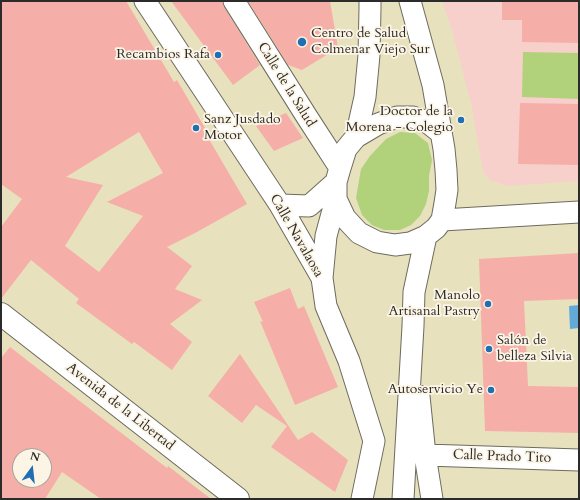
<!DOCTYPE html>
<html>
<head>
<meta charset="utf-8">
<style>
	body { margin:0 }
	#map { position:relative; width:580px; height:500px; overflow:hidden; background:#e8e1be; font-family:Cardo,serif }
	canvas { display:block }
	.frame { position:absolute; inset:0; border:2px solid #2b2b2b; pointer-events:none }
	.north { position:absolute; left:12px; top:448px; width:40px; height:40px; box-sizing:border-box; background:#fcf5e5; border:1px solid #a8a49b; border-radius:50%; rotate:15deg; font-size:11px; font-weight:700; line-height:16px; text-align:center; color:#2b2b2b }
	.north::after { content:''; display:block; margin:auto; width:14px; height:18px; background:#1f6fb2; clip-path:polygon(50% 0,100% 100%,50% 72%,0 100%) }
</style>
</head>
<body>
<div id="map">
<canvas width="580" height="500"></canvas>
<div class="frame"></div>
<div class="north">N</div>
</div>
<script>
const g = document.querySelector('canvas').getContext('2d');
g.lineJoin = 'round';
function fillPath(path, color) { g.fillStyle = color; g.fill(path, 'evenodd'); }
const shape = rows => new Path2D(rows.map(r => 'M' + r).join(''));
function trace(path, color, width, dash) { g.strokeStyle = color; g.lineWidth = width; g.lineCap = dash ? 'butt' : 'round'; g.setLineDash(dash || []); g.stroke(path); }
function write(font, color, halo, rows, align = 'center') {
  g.font = font + ' Cardo,serif'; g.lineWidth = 3.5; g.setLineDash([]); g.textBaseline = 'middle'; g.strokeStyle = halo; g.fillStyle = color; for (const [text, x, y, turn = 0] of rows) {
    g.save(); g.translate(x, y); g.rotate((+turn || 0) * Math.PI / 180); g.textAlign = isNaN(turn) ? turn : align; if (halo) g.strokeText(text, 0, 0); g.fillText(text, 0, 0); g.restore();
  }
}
const built = shape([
	[442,1,579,1,579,181,508,186,491,181,483,172,472,107,451,27]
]);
const green = shape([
	[523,52,579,53,579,99,522,97],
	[400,132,415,133,428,143,432,160,429,176,429,191,426,204,420,216,411,225,400,230,384,230,372,225,362,215,356,198,361,169,370,156,386,139]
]);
const water = shape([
	[579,305,579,328,570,329,569,306]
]);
const building = shape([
	[1,1,126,1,174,82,177,80,212,140,210,141,247,204,197,232,167,247,192,266,175,289,202,300,170,324,192,342,172,370,134,342,132,344,76,303,79,299,31,260,1,299,1,227,22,199,1,184],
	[139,132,163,173,107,202,143,216,99,272,65,246,103,185,66,177],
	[171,1,222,1,224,7,260,65,233,85],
	[248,1,330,1,338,48,302,70,288,65],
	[502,1,579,1,579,43,522,42,522,20,502,20],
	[520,103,579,104,579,165,518,164],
	[286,113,303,138,274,151,256,126],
	[579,253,579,299,524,301,528,386,579,387,579,433,485,431,479,259],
	[290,288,298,309,304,306,338,387,295,405,260,321,263,322,254,302],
	[10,347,90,409,167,468,168,466,211,499,101,499,62,472,45,499,1,499,1,358],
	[20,456,44,456,44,480,20,480],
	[240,354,298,440,312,432,348,460,335,492,271,447,287,426,256,405,242,423,208,396]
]);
const minor = shape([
	[145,1,280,205,322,278,326,306,349,361,374,441,362,499],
	[234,1,307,117,340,168],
	[410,1,433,85,444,149,446,170,447,190,445,203,442,220,436,228,426,236,410,243,395,245,377,242,359,233,345,218,336,199,336,182,340,168,346,149,356,137,378,124,397,117,413,117,427,122,441,133],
	[356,137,365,97,369,55,370,8,370,1],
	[280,205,309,206,336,182],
	[442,220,579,212],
	[322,278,326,236,336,199],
	[419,396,425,455,432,499],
	[425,455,579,460],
	[403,499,413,326,414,292,426,236]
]);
const tertiary = shape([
	[1,314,238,499]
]);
const markers = [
	[302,42,5,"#1f6fb2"],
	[218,55,4,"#1f6fb2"],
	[461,120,4,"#1f6fb2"],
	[196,128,4,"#1f6fb2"],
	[488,304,4,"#1f6fb2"],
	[489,349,4,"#1f6fb2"],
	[491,390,4,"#1f6fb2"]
];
const poiNames = [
	["Centro de Salud",311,34,"left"],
	["Colmenar Viejo Sur",311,50,"left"],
	["Recambios Rafa",210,55],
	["Doctor de la",453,112],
	["Morena - Colegio",453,128],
	["Sanz Jusdado",204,120,"left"],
	["Motor",204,136,"left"],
	["Manolo",480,296],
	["Artisanal Pastry",480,312],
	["Salón de",497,341,"left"],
	["belleza Silvia",497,357,"left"],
	["Autoservicio Ye",483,390]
];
const streetNames = [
	["Calle de la Salud",286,85,58],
	["Calle Navalaosa",296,236,60],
	["Avenida de la Libertad",120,407,38],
	["Calle Prado Tito",502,457,2]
];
fillPath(built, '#f7d0cb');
fillPath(green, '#b1d27b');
fillPath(water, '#63aad9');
fillPath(building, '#f5afa8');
trace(minor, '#6d6b5e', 23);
trace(tertiary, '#6d6b5e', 24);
trace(minor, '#fff', 21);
trace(tertiary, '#fff', 22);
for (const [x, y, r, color] of markers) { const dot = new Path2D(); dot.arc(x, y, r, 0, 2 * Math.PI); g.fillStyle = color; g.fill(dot); trace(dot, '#fcf5e5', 1.5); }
write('14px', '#2b2b2b', '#fcf5e5', poiNames, 'right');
write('14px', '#2b2b2b', '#fcf5e5', streetNames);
</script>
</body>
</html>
